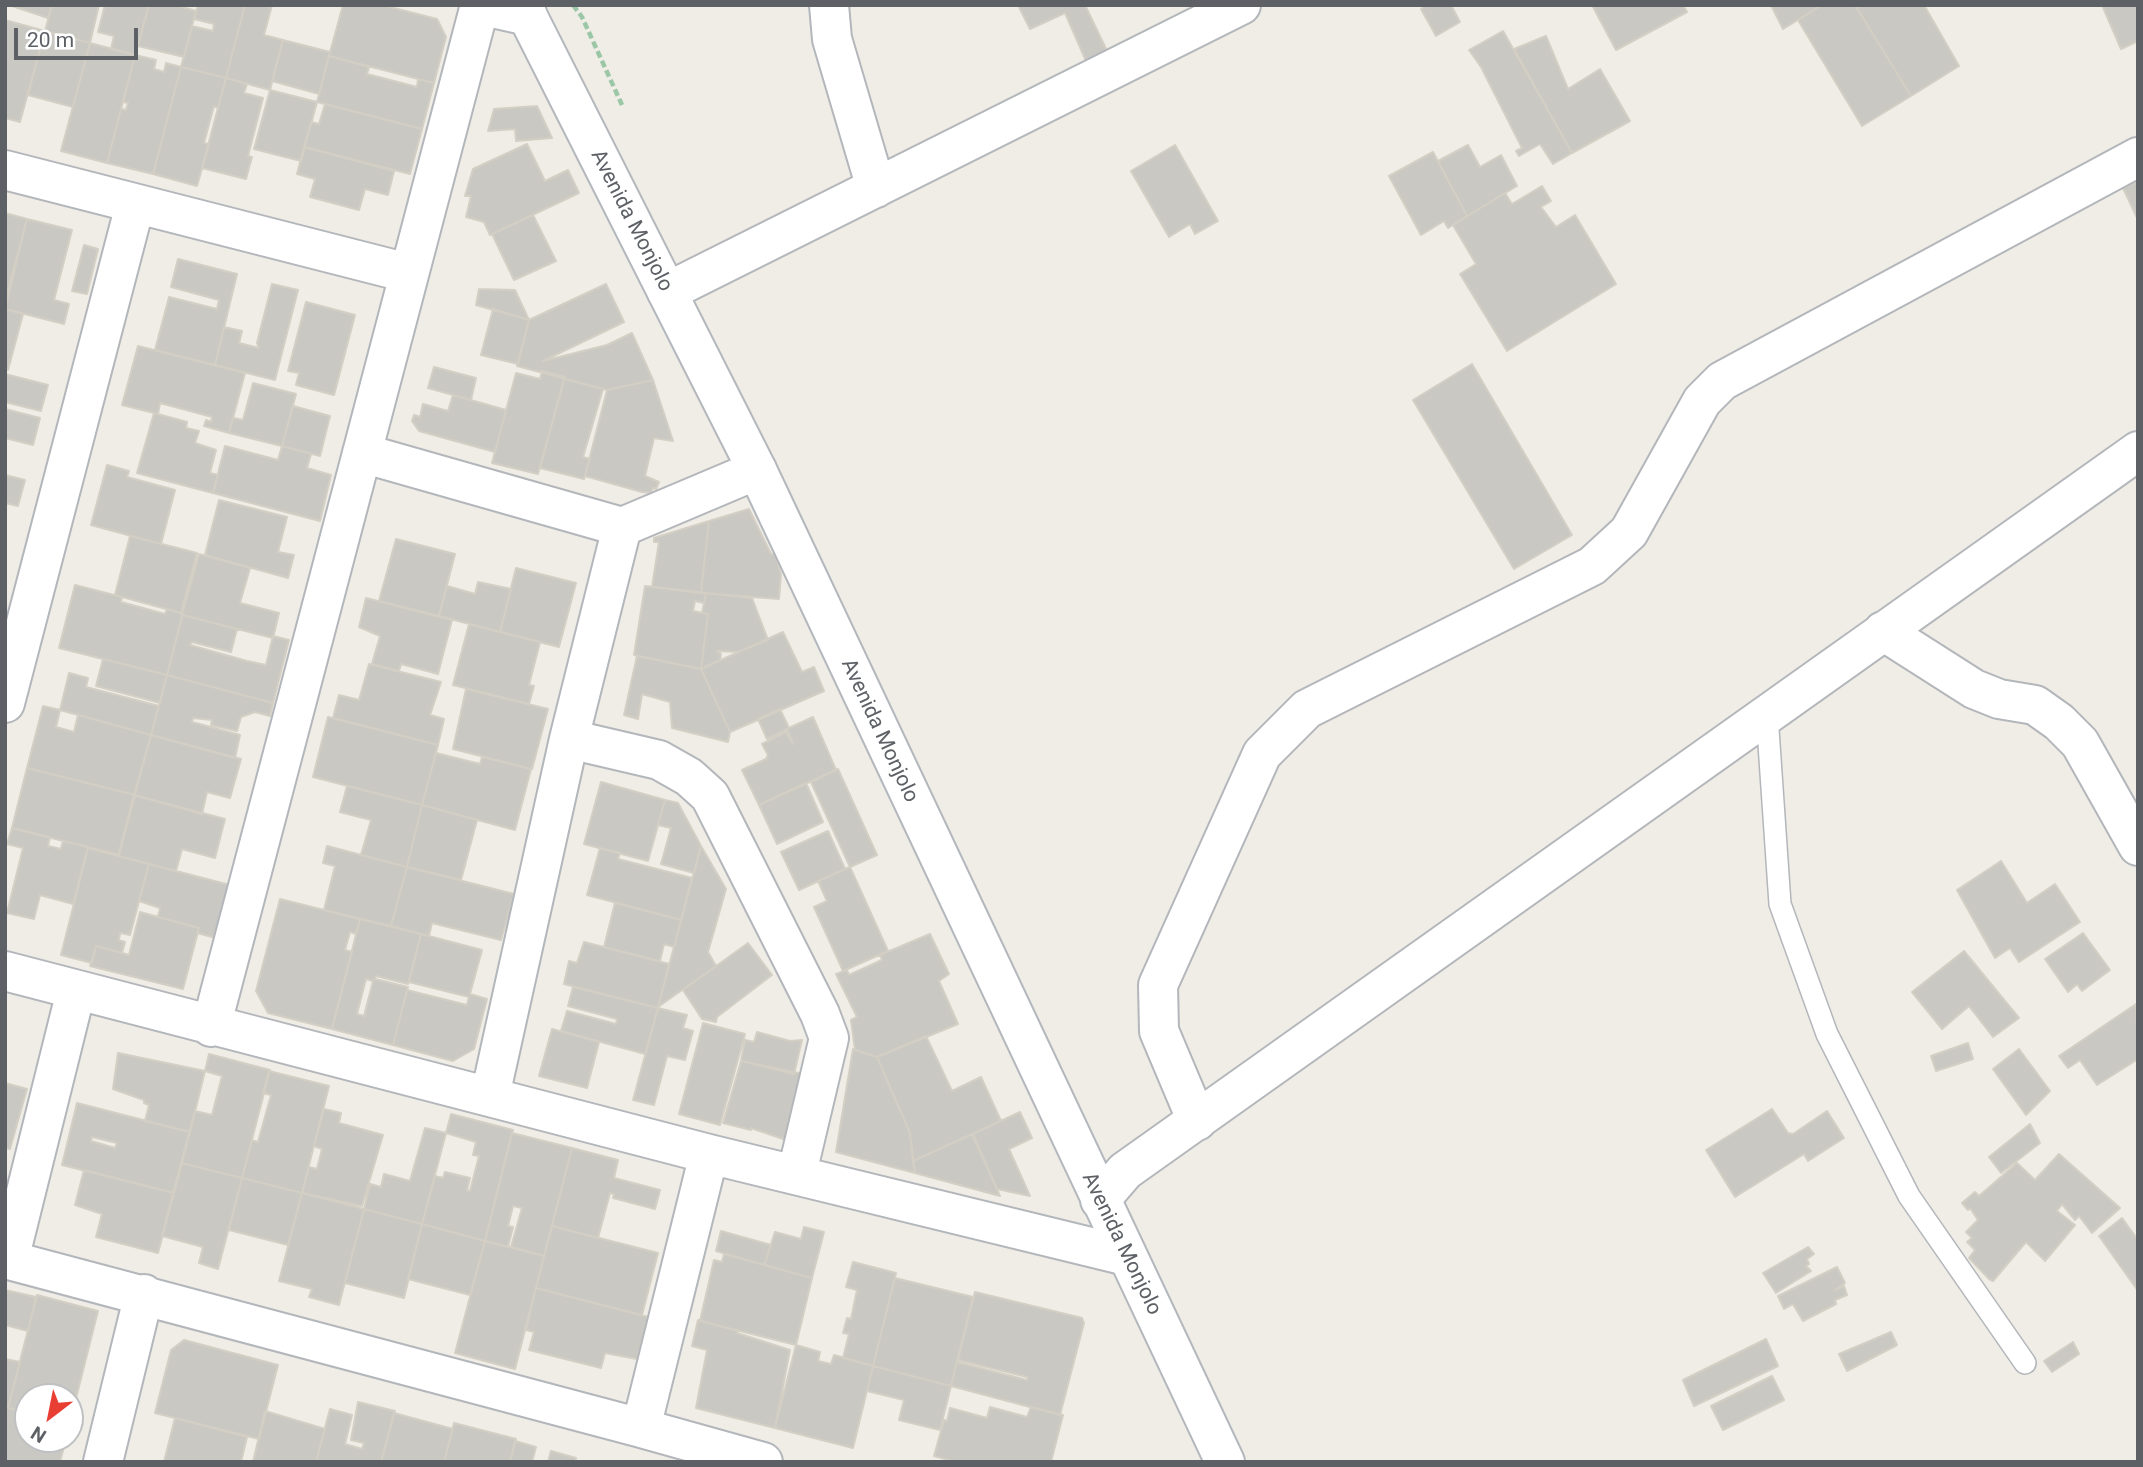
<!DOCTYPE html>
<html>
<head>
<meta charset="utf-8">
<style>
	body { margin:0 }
	#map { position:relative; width:2143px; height:1467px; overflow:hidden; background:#efede6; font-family:Roboto,sans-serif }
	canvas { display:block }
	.frame { position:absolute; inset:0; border:7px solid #5d6166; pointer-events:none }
	.north { position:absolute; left:14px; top:1383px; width:70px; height:70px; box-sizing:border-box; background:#fff; border:2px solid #bec0c2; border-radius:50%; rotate:212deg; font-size:19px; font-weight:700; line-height:28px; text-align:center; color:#5d6166 }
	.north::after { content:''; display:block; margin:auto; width:24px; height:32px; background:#e83e34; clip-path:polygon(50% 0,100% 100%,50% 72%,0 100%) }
	.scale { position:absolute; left:14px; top:28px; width:124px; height:32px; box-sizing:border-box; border:4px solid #5d6166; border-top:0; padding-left:9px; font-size:21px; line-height:24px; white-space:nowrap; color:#5d6166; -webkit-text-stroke:5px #fff; paint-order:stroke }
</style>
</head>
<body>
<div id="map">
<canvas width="2143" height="1467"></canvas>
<div class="frame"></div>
<div class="north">N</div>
<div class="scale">20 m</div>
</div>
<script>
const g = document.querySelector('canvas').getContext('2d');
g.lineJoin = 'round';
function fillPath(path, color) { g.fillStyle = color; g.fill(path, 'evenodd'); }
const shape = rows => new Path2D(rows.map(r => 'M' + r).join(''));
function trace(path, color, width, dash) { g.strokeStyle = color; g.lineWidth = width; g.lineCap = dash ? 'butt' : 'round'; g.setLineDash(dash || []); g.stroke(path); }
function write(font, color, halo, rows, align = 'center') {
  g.font = font + ' Roboto,sans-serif'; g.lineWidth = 7; g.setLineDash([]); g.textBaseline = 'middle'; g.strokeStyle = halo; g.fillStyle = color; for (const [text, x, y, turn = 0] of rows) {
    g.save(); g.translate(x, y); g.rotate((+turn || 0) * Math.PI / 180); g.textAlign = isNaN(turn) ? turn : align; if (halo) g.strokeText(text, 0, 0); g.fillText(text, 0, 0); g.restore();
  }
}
const building = shape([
	[9,5,52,5,48,18,9,5],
	[52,5,99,5,90,43,45,31,52,5],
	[105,5,149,5,135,55,111,49,114,36,98,32,105,5],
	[149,5,175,5,196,11,184,57,138,46,149,5],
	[198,5,245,5,226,78,181,67,192,26,213,31,214,24,194,19,198,5],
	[245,5,272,5,264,35,283,40,270,90,226,78,245,5],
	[343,5,382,5,437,19,446,37,434,83,329,56,343,5],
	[1018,5,1085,5,1107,51,1086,61,1065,13,1030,29,1018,5],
	[1427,5,1451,5,1460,22,1436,36,1421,9,1427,5],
	[1592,5,1683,5,1687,12,1616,50,1592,5],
	[1771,5,1822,5,1783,29,1771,5],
	[1822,5,1855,5,1911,96,1862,126,1798,20,1822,5],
	[1855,5,1924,5,1959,66,1911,96,1855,5],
	[2102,5,2138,5,2138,41,2121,49,2102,5],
	[5,20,45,31,20,122,5,118,5,20],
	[45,31,90,43,73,107,28,95,45,31],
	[1503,31,1572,153,1553,164,1540,144,1519,156,1516,151,1522,148,1481,67,1469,50,1503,31],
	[1546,36,1568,89,1600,69,1630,121,1572,153,1514,49,1546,36],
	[283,40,330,52,319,94,272,81,283,40],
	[90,43,135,55,107,163,61,151,90,43],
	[135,55,156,60,154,69,164,72,166,63,181,67,153,174,107,163,121,109,126,110,128,103,123,102,135,55],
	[329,56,369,67,367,74,417,87,418,79,434,83,422,129,317,102,329,56],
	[181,67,226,78,218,108,214,106,204,143,209,144,197,186,153,174,181,67],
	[226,78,247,84,244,93,263,98,248,156,252,157,246,179,202,168,226,78],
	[270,90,317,102,301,161,254,149,270,90],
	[325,104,422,129,410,174,304,147,311,122,319,124,325,104],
	[537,106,552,138,516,141,515,129,488,131,494,109,537,106],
	[527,144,545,181,568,170,579,193,490,235,484,222,466,217,471,196,465,196,473,169,527,144],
	[1175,145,1218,221,1195,234,1190,224,1169,237,1131,171,1175,145],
	[1468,145,1480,167,1501,155,1517,186,1467,216,1438,161,1468,145],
	[304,147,394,171,388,195,365,189,359,210,310,197,315,179,297,174,304,147],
	[1433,152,1467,216,1448,228,1444,221,1421,235,1389,176,1433,152],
	[2138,181,2138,220,2123,188,2138,181],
	[1542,186,1551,201,1541,207,1556,227,1575,215,1616,284,1507,351,1460,274,1476,264,1453,225,1505,193,1512,204,1542,186],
	[5,213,27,219,5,302,5,213],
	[533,215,556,261,514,280,492,234,533,215],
	[27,219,72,230,54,300,69,304,64,324,5,309,27,219],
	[84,245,98,249,87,294,72,291,84,245],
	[178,259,237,274,215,365,155,350,169,297,217,309,219,300,171,287,178,259],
	[272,284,298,290,275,380,215,365,224,327,242,331,239,343,259,348,257,343,272,284],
	[606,284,624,322,543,361,607,345,632,333,653,380,607,390,517,366,529,320,606,284],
	[479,289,515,290,529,320,476,305,479,289],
	[306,302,355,315,334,395,296,385,299,373,288,371,306,302],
	[5,309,23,314,8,370,5,369,5,309],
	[493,309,529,320,518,364,481,355,493,309],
	[138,346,245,373,229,433,204,426,206,420,211,422,212,417,160,403,158,414,122,405,138,346],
	[1472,364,1572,535,1514,569,1413,400,1472,364],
	[434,367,476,378,471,400,428,388,434,367],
	[542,371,565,377,538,474,492,463,516,373,540,379,542,371],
	[5,374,48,385,41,411,5,402,5,374],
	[564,379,603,389,583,457,590,459,584,479,540,468,564,379],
	[653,380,673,441,654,438,645,476,659,482,656,489,653,488,651,493,642,492,585,476,607,390,653,380],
	[253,383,296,394,282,446,229,433,233,418,243,420,253,383],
	[453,395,506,410,495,452,419,431,412,421,414,415,420,417,423,404,448,411,453,395],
	[293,406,330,416,320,456,282,446,293,406],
	[5,409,40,418,33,445,5,438,5,409],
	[154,413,187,422,186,428,199,431,195,443,216,450,210,473,218,475,213,493,137,473,154,413],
	[225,446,278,460,282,446,311,454,307,468,331,475,320,521,213,493,225,446],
	[107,465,129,471,127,477,175,490,161,544,91,525,107,465],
	[5,475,25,480,18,506,5,503,5,475],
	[219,500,287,517,278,552,294,555,288,578,205,555,219,500],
	[749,509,771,554,775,554,781,574,779,599,701,593,709,521,749,509],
	[709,521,701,593,652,587,659,542,654,542,654,538,709,521],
	[130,536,197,553,181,613,115,595,130,536],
	[396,539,455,554,439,616,379,601,396,539],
	[199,554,250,568,240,603,279,613,273,638,182,615,199,554],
	[516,568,576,583,559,647,500,632,516,568],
	[478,582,511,589,500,632,439,616,447,586,475,594,478,582],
	[75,585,122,597,121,602,165,614,167,609,183,614,167,675,59,648,75,585],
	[645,586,706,593,704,603,695,601,693,611,708,614,701,669,634,655,645,586],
	[706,593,752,598,768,640,738,652,717,651,721,654,720,660,701,669,708,614,702,613,706,593],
	[366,598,452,620,438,674,401,664,399,671,372,664,380,636,359,627,366,598],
	[182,615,237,629,231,652,192,642,190,645,247,661,266,665,273,636,289,640,273,703,167,675,182,615],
	[469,624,540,642,529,685,534,686,529,704,453,685,469,624],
	[783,632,802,672,814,667,824,691,730,732,701,669,783,632],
	[637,656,701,669,730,732,728,742,672,728,670,702,642,694,638,719,624,715,637,656],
	[103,659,167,675,160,703,96,686,103,659],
	[369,664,441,682,430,715,444,719,438,745,333,718,339,695,359,700,369,664],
	[69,673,88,678,86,687,159,706,151,735,60,710,69,673],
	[167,675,273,703,270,716,255,712,241,717,237,731,211,725,212,720,193,718,192,722,240,735,235,758,151,735,167,675],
	[466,689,548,709,532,769,453,749,466,689],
	[43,706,60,710,56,727,74,732,78,715,151,735,135,795,27,768,43,706],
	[780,709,789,728,813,717,836,770,759,805,742,770,766,759,768,755,762,744,786,732,793,744,787,729,767,739,758,719,780,709],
	[328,717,438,745,422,805,313,777,328,717],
	[151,735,241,759,230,798,207,792,202,814,134,795,151,735],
	[436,753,480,764,482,757,531,769,515,830,422,805,436,753],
	[27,768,135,795,119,855,12,828,27,768],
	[838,769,877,855,850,867,811,782,838,769],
	[601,782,665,800,648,861,584,844,601,782],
	[806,783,823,822,777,844,759,805,806,783],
	[347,786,422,805,407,867,361,855,371,820,340,812,347,786],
	[134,795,225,819,215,858,182,849,176,871,118,856,134,795],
	[665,800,678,803,701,846,694,873,661,864,671,828,658,825,665,800],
	[422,805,477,820,461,880,407,867,422,805],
	[12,828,50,837,48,846,61,849,63,841,88,847,73,904,40,895,34,919,7,913,23,848,7,844,12,828],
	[828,831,845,869,799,890,781,852,828,831],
	[327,846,407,867,391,926,324,910,335,866,323,863,327,846],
	[701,846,726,889,708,952,716,966,658,1007,701,846],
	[88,848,149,864,130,935,120,933,119,940,125,942,122,953,96,946,92,963,61,955,88,848],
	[600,848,620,853,618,859,692,878,681,920,587,895,600,848],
	[2001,861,2027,903,2055,884,2080,922,2019,962,2010,948,1995,958,1957,890,2001,861],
	[149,864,230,885,216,938,197,933,199,928,158,917,160,908,139,901,149,864],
	[407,867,514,894,501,940,432,923,429,936,391,926,407,867],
	[850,867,888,951,843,971,814,907,827,901,818,881,850,867],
	[280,899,360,919,356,934,350,932,345,950,352,952,332,1029,268,1013,256,991,280,899],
	[615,903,681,920,674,947,664,944,660,961,604,947,615,903],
	[140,912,199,928,183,989,90,966,96,946,129,955,140,912],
	[360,919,421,934,408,984,376,976,375,979,408,987,393,1045,332,1029,360,919],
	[366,979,373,981,364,1016,357,1014,366,979],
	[2083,933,2110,970,2082,991,2077,984,2068,992,2045,959,2083,933],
	[421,934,482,950,470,994,487,999,474,1049,453,1061,393,1045,407,990,467,1005,469,997,409,982,421,934],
	[930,934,949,974,939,981,958,1024,877,1057,855,1050,851,1020,857,1017,836,974,847,970,849,975,882,960,880,955,930,934],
	[584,942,669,964,658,1008,564,984,569,961,577,963,584,942],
	[748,943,772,975,717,1017,716,1022,702,1019,683,990,748,943],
	[1964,951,2019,1018,1993,1037,1969,1006,1942,1029,1912,992,1964,951],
	[573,987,658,1008,645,1054,561,1031,567,1011,616,1024,617,1019,568,1006,573,987],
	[2136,1004,2138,1059,2097,1085,2080,1060,2068,1068,2059,1056,2136,1004],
	[658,1008,687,1015,683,1028,693,1031,685,1060,667,1056,654,1105,633,1100,658,1008],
	[703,1023,745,1034,720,1125,679,1114,703,1023],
	[552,1029,599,1042,587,1088,539,1076,552,1029],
	[757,1032,790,1041,802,1040,794,1074,741,1061,745,1040,754,1042,757,1032],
	[926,1036,952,1091,981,1077,1001,1121,913,1161,910,1133,877,1057,926,1036],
	[1968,1043,1973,1059,1936,1071,1931,1056,1968,1043],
	[853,1049,877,1057,910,1133,915,1173,836,1152,853,1049],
	[2019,1049,2050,1091,2026,1115,1993,1069,2019,1049],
	[118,1053,205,1071,190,1132,145,1121,149,1105,144,1103,144,1100,113,1089,118,1053],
	[209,1054,270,1070,242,1178,181,1163,195,1111,212,1115,222,1076,205,1071,209,1054],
	[741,1061,803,1074,786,1140,751,1128,751,1130,723,1123,741,1061],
	[269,1071,329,1086,302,1193,242,1178,252,1140,258,1142,271,1095,263,1093,269,1071],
	[5,1083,27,1089,10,1149,5,1148,5,1083],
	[77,1103,190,1132,174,1193,62,1165,77,1103],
	[92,1137,117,1143,115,1148,91,1141,92,1137],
	[324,1109,341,1113,339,1123,383,1135,362,1206,302,1193,309,1167,317,1169,322,1149,314,1146,324,1109],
	[1772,1109,1788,1133,1793,1134,1827,1111,1844,1138,1808,1161,1804,1154,1735,1197,1706,1150,1772,1109],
	[1020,1112,1032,1138,1009,1149,1030,1196,997,1189,973,1134,1020,1112],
	[451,1114,513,1130,485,1241,422,1224,435,1176,443,1178,445,1172,470,1178,467,1190,470,1191,479,1156,473,1155,476,1142,446,1133,451,1114],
	[2030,1124,2040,1143,2001,1173,1989,1157,2030,1124],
	[425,1128,446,1133,422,1224,364,1209,370,1184,381,1187,384,1174,410,1181,425,1128],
	[512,1133,572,1148,544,1256,511,1247,522,1208,513,1206,508,1226,513,1227,508,1247,485,1241,512,1133],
	[972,1134,1000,1196,915,1173,913,1161,972,1134],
	[572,1148,618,1160,614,1178,660,1190,655,1209,613,1198,614,1194,610,1193,598,1238,552,1226,572,1148],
	[2059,1154,2120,1208,2092,1233,2079,1216,2075,1220,2062,1204,2057,1211,2075,1225,2045,1261,2026,1242,1993,1281,1989,1279,1969,1258,1975,1250,1967,1242,1972,1238,1966,1232,1978,1220,1970,1208,1968,1210,1962,1203,1975,1192,1979,1196,2017,1163,2035,1180,2059,1154],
	[181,1163,242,1178,218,1269,199,1263,203,1247,162,1236,181,1163],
	[84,1170,174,1193,158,1253,96,1237,102,1214,75,1205,84,1170],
	[242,1178,302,1193,288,1245,229,1230,242,1178],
	[302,1193,364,1209,339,1305,309,1297,312,1289,279,1281,302,1193],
	[364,1209,422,1224,404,1298,345,1283,364,1209],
	[2122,1218,2138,1240,2138,1291,2099,1236,2122,1218],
	[422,1224,485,1241,470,1295,408,1279,422,1224],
	[552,1226,658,1253,642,1315,536,1288,552,1226],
	[804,1227,824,1232,812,1278,764,1265,775,1232,801,1239,804,1227],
	[721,1231,771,1245,764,1265,716,1251,721,1231],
	[485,1241,544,1256,515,1369,455,1353,485,1241],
	[1808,1247,1814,1254,1807,1259,1809,1264,1806,1266,1811,1271,1776,1293,1763,1273,1808,1247],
	[724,1254,812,1278,796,1345,700,1321,714,1260,722,1262,724,1254],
	[853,1262,896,1273,873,1366,843,1358,849,1334,843,1333,847,1318,851,1319,857,1290,846,1287,853,1262],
	[1837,1267,1845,1283,1835,1290,1844,1286,1847,1295,1835,1300,1836,1304,1803,1321,1793,1304,1784,1309,1778,1296,1837,1267],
	[895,1278,973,1297,951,1386,873,1366,895,1278],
	[536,1288,648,1317,637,1359,605,1353,601,1368,529,1350,534,1332,526,1330,536,1288],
	[5,1290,36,1297,28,1331,5,1325,5,1290],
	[975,1292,1082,1318,1084,1323,1060,1415,951,1386,957,1362,1027,1380,1027,1377,958,1360,975,1292],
	[37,1295,98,1311,70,1422,70,1397,28,1397,28,1413,8,1408,37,1295],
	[698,1320,738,1331,737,1333,790,1350,775,1428,696,1408,707,1350,692,1346,698,1320],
	[1891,1332,1897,1345,1847,1371,1839,1354,1891,1332],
	[1766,1339,1778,1366,1694,1406,1683,1380,1766,1339],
	[184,1340,278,1365,259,1439,155,1413,171,1350,184,1340],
	[2073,1342,2079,1354,2052,1372,2044,1361,2073,1342],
	[796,1345,820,1352,818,1361,831,1364,834,1355,873,1366,853,1448,775,1428,796,1345],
	[5,1359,20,1362,8,1408,5,1407,5,1359],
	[873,1366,951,1386,940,1430,899,1420,904,1400,867,1391,873,1366],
	[1772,1376,1784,1400,1723,1430,1711,1406,1772,1376],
	[358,1402,395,1411,381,1462,316,1462,330,1409,352,1415,345,1444,362,1449,364,1443,351,1440,358,1402],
	[5,1407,28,1413,28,1439,66,1439,60,1462,5,1462,5,1407],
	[990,1407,1027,1417,1031,1407,1063,1415,1051,1462,956,1462,934,1456,944,1420,947,1421,950,1408,987,1418,990,1407],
	[265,1411,325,1429,316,1462,253,1462,265,1411],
	[394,1413,453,1429,444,1462,381,1462,394,1413],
	[175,1418,247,1437,241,1462,164,1462,175,1418],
	[454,1423,516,1439,510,1462,444,1462,454,1423],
	[515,1441,536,1447,532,1462,510,1462,515,1441],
	[551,1451,576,1458,575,1462,548,1462,551,1451]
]);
const path = shape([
	[573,5,582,17,622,105]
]);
const lane = shape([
	[1767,715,1780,904,1827,1034,1909,1196,2025,1363]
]);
const street = shape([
	[829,5,832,39,876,188],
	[5,170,408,273],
	[667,292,1241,5],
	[362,453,622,527,569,739,490,1096],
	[622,527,757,470],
	[1883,631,1974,689,1999,699,2035,705,2059,722,2080,743,2138,846],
	[5,703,135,205],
	[569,739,659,760,689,777,710,796,820,1014,829,1038,797,1173],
	[5,971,709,1154,1127,1256],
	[211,1027,480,5],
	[1197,1121,1159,1031,1158,985,1262,754,1307,709,1592,566,1629,532,1702,401,1722,381,2138,157],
	[709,1154,641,1428,763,1462],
	[1100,1200,1125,1171,2138,451],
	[5,1259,641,1428],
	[9,1260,76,991],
	[103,1462,144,1294]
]);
const secondary = shape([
	[479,5,528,16],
	[522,5,757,470,1225,1462]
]);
const streetNames = [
	["Avenida Monjolo",631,221,63],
	["Avenida Monjolo",879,731,65],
	["Avenida Monjolo",1121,1244,64]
];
fillPath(building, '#cac8c3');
trace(building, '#d4cfc4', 2);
trace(lane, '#b3b6ba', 24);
trace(street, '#b3b6ba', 42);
trace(secondary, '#b4b8bd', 42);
trace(path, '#9cc7a7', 4.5, [7, 3.5]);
trace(lane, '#fff', 21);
trace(street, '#fff', 38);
trace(secondary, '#fff', 38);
write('21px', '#5d6166', '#fff', streetNames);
</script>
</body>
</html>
